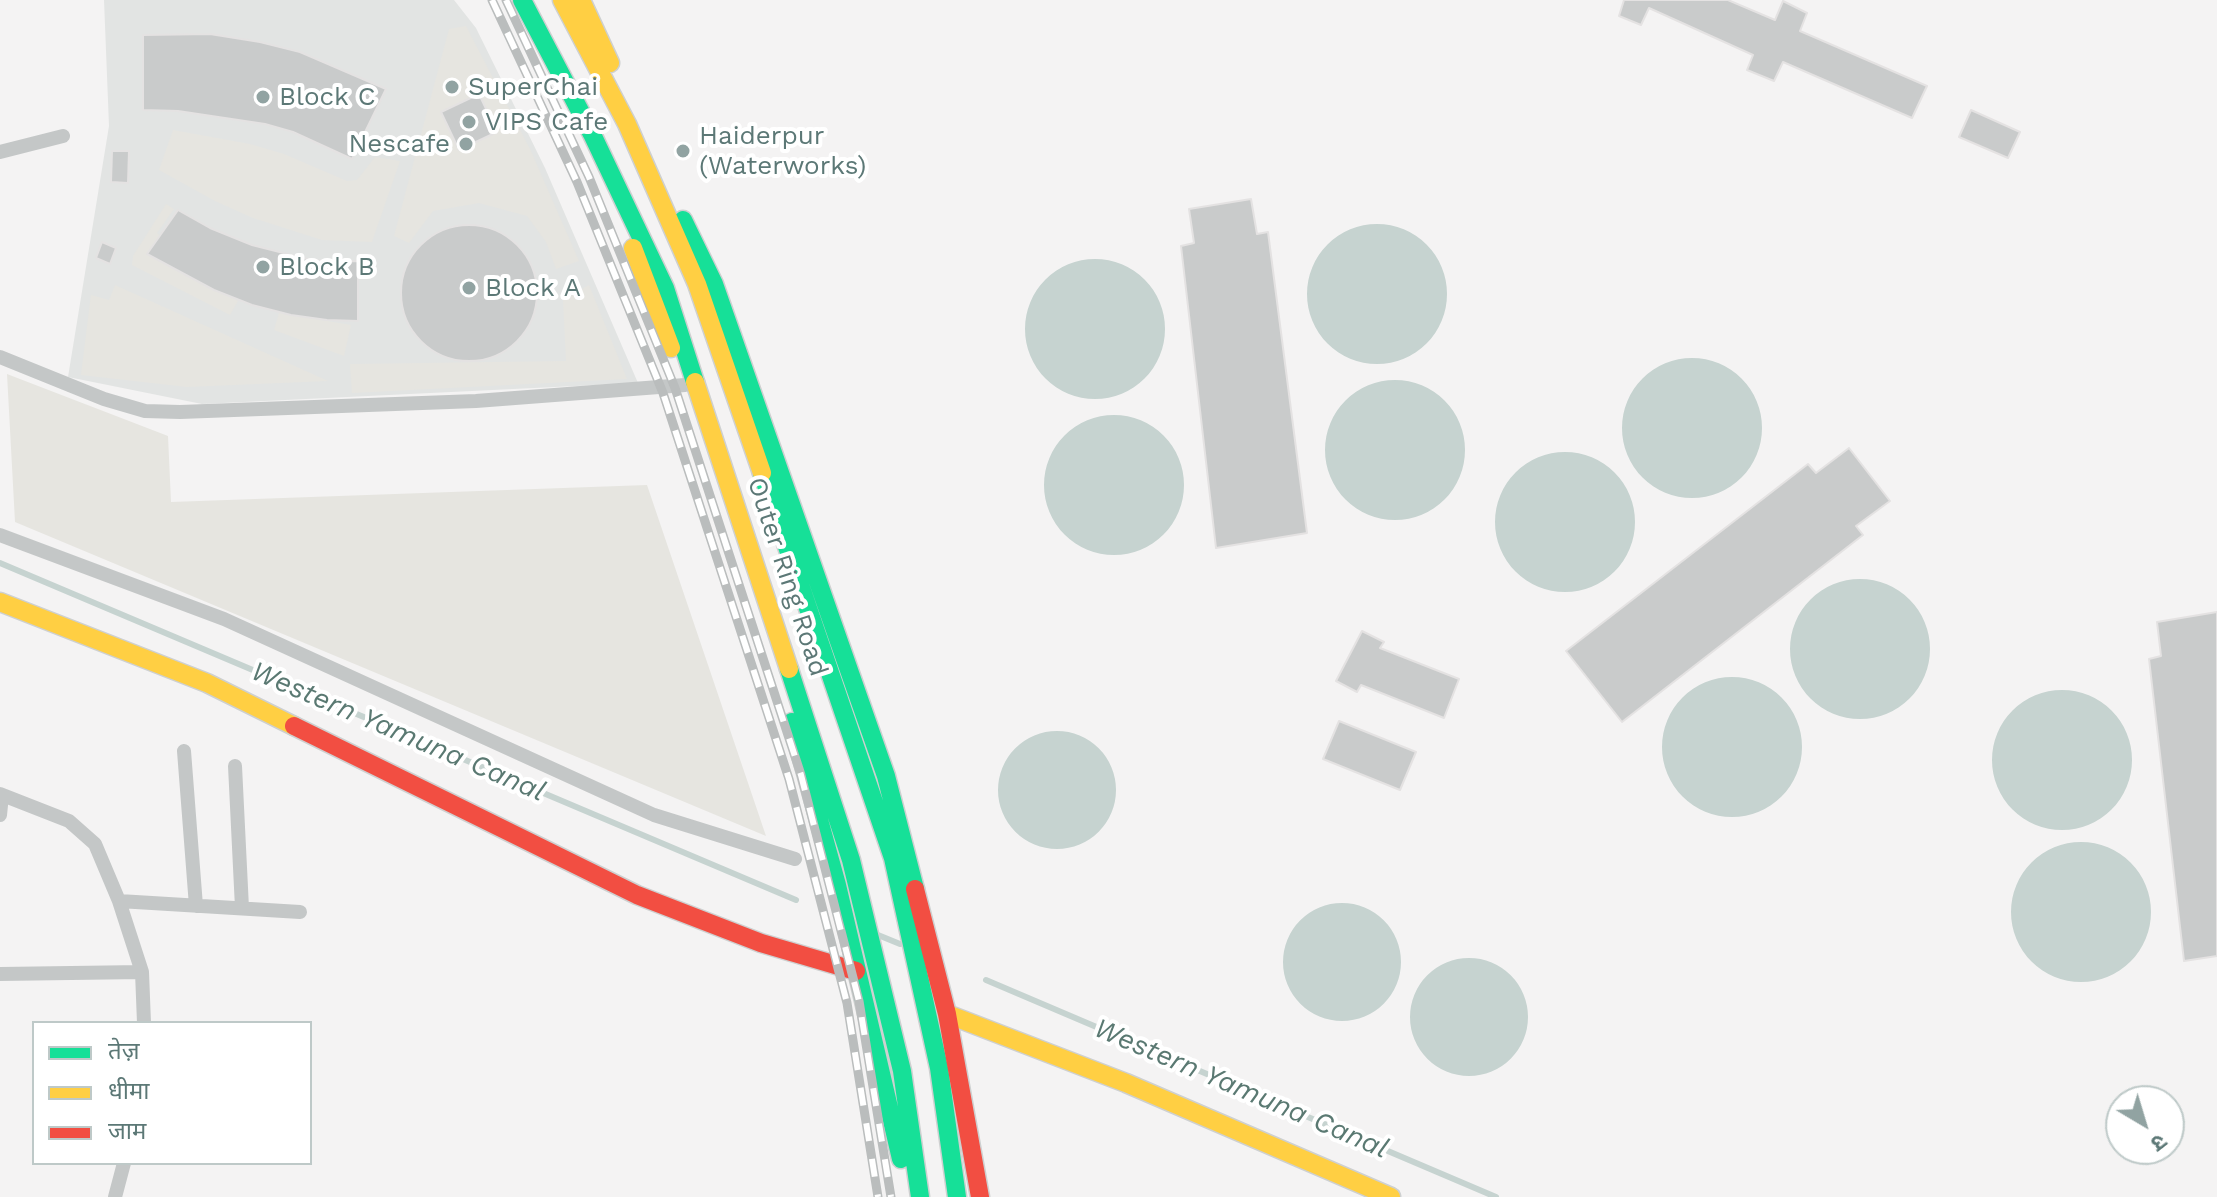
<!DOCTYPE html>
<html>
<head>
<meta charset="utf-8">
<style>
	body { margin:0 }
	#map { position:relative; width:2217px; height:1197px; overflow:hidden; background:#f4f3f3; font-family:"Work Sans","Noto Sans Devanagari",sans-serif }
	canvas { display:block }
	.legend { position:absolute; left:32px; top:1021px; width:280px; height:144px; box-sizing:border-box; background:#fff; border:2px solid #bec9c8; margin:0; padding:10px 14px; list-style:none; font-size:24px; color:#5c7876 }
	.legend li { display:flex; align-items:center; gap:16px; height:40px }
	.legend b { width:40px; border:2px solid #bec9c8 }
	.north { position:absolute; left:2105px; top:1085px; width:80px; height:80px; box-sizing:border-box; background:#fff; border:2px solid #bec9c8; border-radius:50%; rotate:142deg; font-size:22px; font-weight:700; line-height:32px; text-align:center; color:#5c7876 }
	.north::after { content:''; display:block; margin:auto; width:28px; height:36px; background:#91a3a2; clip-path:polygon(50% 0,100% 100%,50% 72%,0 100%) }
</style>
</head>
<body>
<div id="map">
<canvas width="2217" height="1197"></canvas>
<ul class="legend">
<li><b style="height:10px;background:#16e098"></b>तेज़</li>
<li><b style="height:10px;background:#ffcf43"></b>धीमा</li>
<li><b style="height:10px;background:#f24e42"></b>जाम</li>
</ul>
<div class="north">उ</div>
</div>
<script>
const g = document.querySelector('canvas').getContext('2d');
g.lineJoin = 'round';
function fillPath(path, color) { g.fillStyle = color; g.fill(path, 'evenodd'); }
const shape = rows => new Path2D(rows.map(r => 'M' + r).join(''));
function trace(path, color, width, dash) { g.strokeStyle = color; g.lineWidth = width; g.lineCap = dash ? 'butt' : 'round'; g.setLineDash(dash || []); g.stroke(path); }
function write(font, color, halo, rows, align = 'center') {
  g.font = font + ' "Work Sans",sans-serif'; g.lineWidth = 8; g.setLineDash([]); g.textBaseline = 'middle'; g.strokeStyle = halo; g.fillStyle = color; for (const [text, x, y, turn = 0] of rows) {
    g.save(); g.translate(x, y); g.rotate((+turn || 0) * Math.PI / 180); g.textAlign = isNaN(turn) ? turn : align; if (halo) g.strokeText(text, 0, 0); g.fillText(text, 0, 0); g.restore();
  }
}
const built = shape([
	[104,0,454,0,476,28,545,168,638,383,202,404,68,377,109,126]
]);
const green = shape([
	[466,26,530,149,579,261,556,269,546,242,527,216,479,203,433,211,409,243,394,236,449,29],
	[173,130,250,144,284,154,347,181,357,180,375,157,400,161,372,242,322,240,253,218,215,201,159,170],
	[166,204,174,209,157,233,164,239,153,257,238,301,230,315,132,265,133,256],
	[115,285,328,381,187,387,81,375,91,295,109,300],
	[589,285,627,379,352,393,350,364,566,361,563,300],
	[279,313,351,325,344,356,274,330],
	[7,374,168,436,171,502,647,485,766,836,15,522]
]);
const water = shape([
	'1307 294a70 70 0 1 1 140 0a70 70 0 1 1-140 0Z',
	'1025 329a70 70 0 1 1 140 0a70 70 0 1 1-140 0Z',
	'1622 428a70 70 0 1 1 140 0a70 70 0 1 1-140 0Z',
	'1325 450a70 70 0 1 1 140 0a70 70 0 1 1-140 0Z',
	'1044 485a70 70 0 1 1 140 0a70 70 0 1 1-140 0Z',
	'1495 522a70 70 0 1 1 140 0a70 70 0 1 1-140 0Z',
	'1790 649a70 70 0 1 1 140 0a70 70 0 1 1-140 0Z',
	'1662 747a70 70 0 1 1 140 0a70 70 0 1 1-140 0Z',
	'1992 760a70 70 0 1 1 140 0a70 70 0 1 1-140 0Z',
	'998 790a59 59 0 1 1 118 0a59 59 0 1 1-118 0Z',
	'2011 912a70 70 0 1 1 140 0a70 70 0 1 1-140 0Z',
	'1283 962a59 59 0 1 1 118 0a59 59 0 1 1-118 0Z',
	'1410 1017a59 59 0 1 1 118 0a59 59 0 1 1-118 0Z'
]);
const stream = shape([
	[0,563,796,900],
	[878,935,900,944],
	[986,980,1496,1197]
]);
const building = shape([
	[1624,0,1728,0,1775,20,1783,1,1807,13,1800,31,1927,86,1912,118,1783,62,1774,81,1747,70,1753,55,1649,8,1641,25,1619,16,1624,0],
	[210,34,260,42,300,52,386,89,352,159,293,132,265,124,178,111,143,110,143,35,210,34],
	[479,94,497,132,459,150,441,112,479,94],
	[1971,110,2020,132,2008,158,1959,137,1971,110],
	[112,151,129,151,128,183,111,182,112,151],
	[1251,199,1257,234,1268,232,1307,533,1216,548,1181,246,1194,243,1189,209,1251,199],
	[178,210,210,228,252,245,307,259,337,262,358,261,358,321,327,320,291,315,252,305,214,290,147,254,178,210],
	'401 293a68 68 0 1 1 136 0a68 68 0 1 1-136 0Z',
	[102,242,116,248,110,264,96,258,102,242],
	[1849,448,1890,501,1856,526,1863,535,1622,722,1566,651,1808,464,1816,473,1849,448],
	[2217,612,2217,956,2184,961,2149,659,2161,656,2157,622,2217,612],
	[1362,631,1384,642,1380,648,1459,679,1444,718,1361,685,1357,692,1336,681,1362,631],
	[1339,721,1416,752,1400,790,1323,759,1339,721]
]);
const street = shape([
	[0,152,63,136],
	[0,357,104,399,145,411,180,412,476,401,685,385],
	[0,535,224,619,654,815,795,859],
	[184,751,196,906],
	[235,766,242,908],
	[0,794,69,821,95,844,119,901,142,972,144,1023],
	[0,815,2,795],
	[119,901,300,912],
	[0,974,142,972],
	[115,1197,124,1163]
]);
const fast = shape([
	[522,0,592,134,665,288,695,382],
	[683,220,714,284,886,776,915,889],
	[762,473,893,858,939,1068,957,1197],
	[789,669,851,860,902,1071,920,1197],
	[792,722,837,885,901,1159]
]);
const slow = shape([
	[562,0,627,124,697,284,762,473],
	[581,0,610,63],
	[633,248,671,348],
	[695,382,789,669],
	[0,602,207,683,294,726],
	[947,1014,1126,1083,1391,1197]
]);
const jam = shape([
	[294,726,637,895,761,943,856,971],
	[915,889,947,1014,980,1197]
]);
const rail = shape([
	[492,0,577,182,663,393,789,779,847,1003,878,1197],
	[506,0,589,177,675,388,801,775,859,1001,891,1197]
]);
const markers = [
	[452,87,8,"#91a3a2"],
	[263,97,8,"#91a3a2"],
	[469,122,8,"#91a3a2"],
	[466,144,8,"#91a3a2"],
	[683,151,8,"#91a3a2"],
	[263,267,8,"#91a3a2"],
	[469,288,8,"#91a3a2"]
];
const poiNames = [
	["SuperChai",468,87],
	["Block C",279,97],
	["VIPS Cafe",485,122],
	["Haiderpur",699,136],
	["(Waterworks)",699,166],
	["Nescafe",450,144,"right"],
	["Block B",279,267],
	["Block A",485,288]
];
const streetNames = [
	["Outer Ring Road",787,577,72]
];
const waterNames = [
	["Western Yamuna Canal",398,732,23],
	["Western Yamuna Canal",1241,1089,23]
];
fillPath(built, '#e2e4e3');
fillPath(green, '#e6e5e0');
fillPath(water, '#c6d3d0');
trace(stream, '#c6d3d0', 6);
fillPath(building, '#c9cbcb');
trace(building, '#e4e2e2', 2);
trace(fast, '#ced0d0', 21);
trace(slow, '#ced0d0', 21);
trace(jam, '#ced0d0', 21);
trace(street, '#c4c7c7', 14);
trace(fast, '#16e098', 18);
trace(slow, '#ffcf43', 18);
trace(jam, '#f24e42', 18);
trace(rail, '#babdbd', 9);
trace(rail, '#fff', 6, [18]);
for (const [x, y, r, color] of markers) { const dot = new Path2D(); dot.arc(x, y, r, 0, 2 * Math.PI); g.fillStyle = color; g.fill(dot); trace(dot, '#fff', 3); }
write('26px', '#5c7876', '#fff', poiNames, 'left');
write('26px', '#5c7876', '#fff', streetNames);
write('italic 28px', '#5a7972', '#fff', waterNames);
</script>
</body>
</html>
